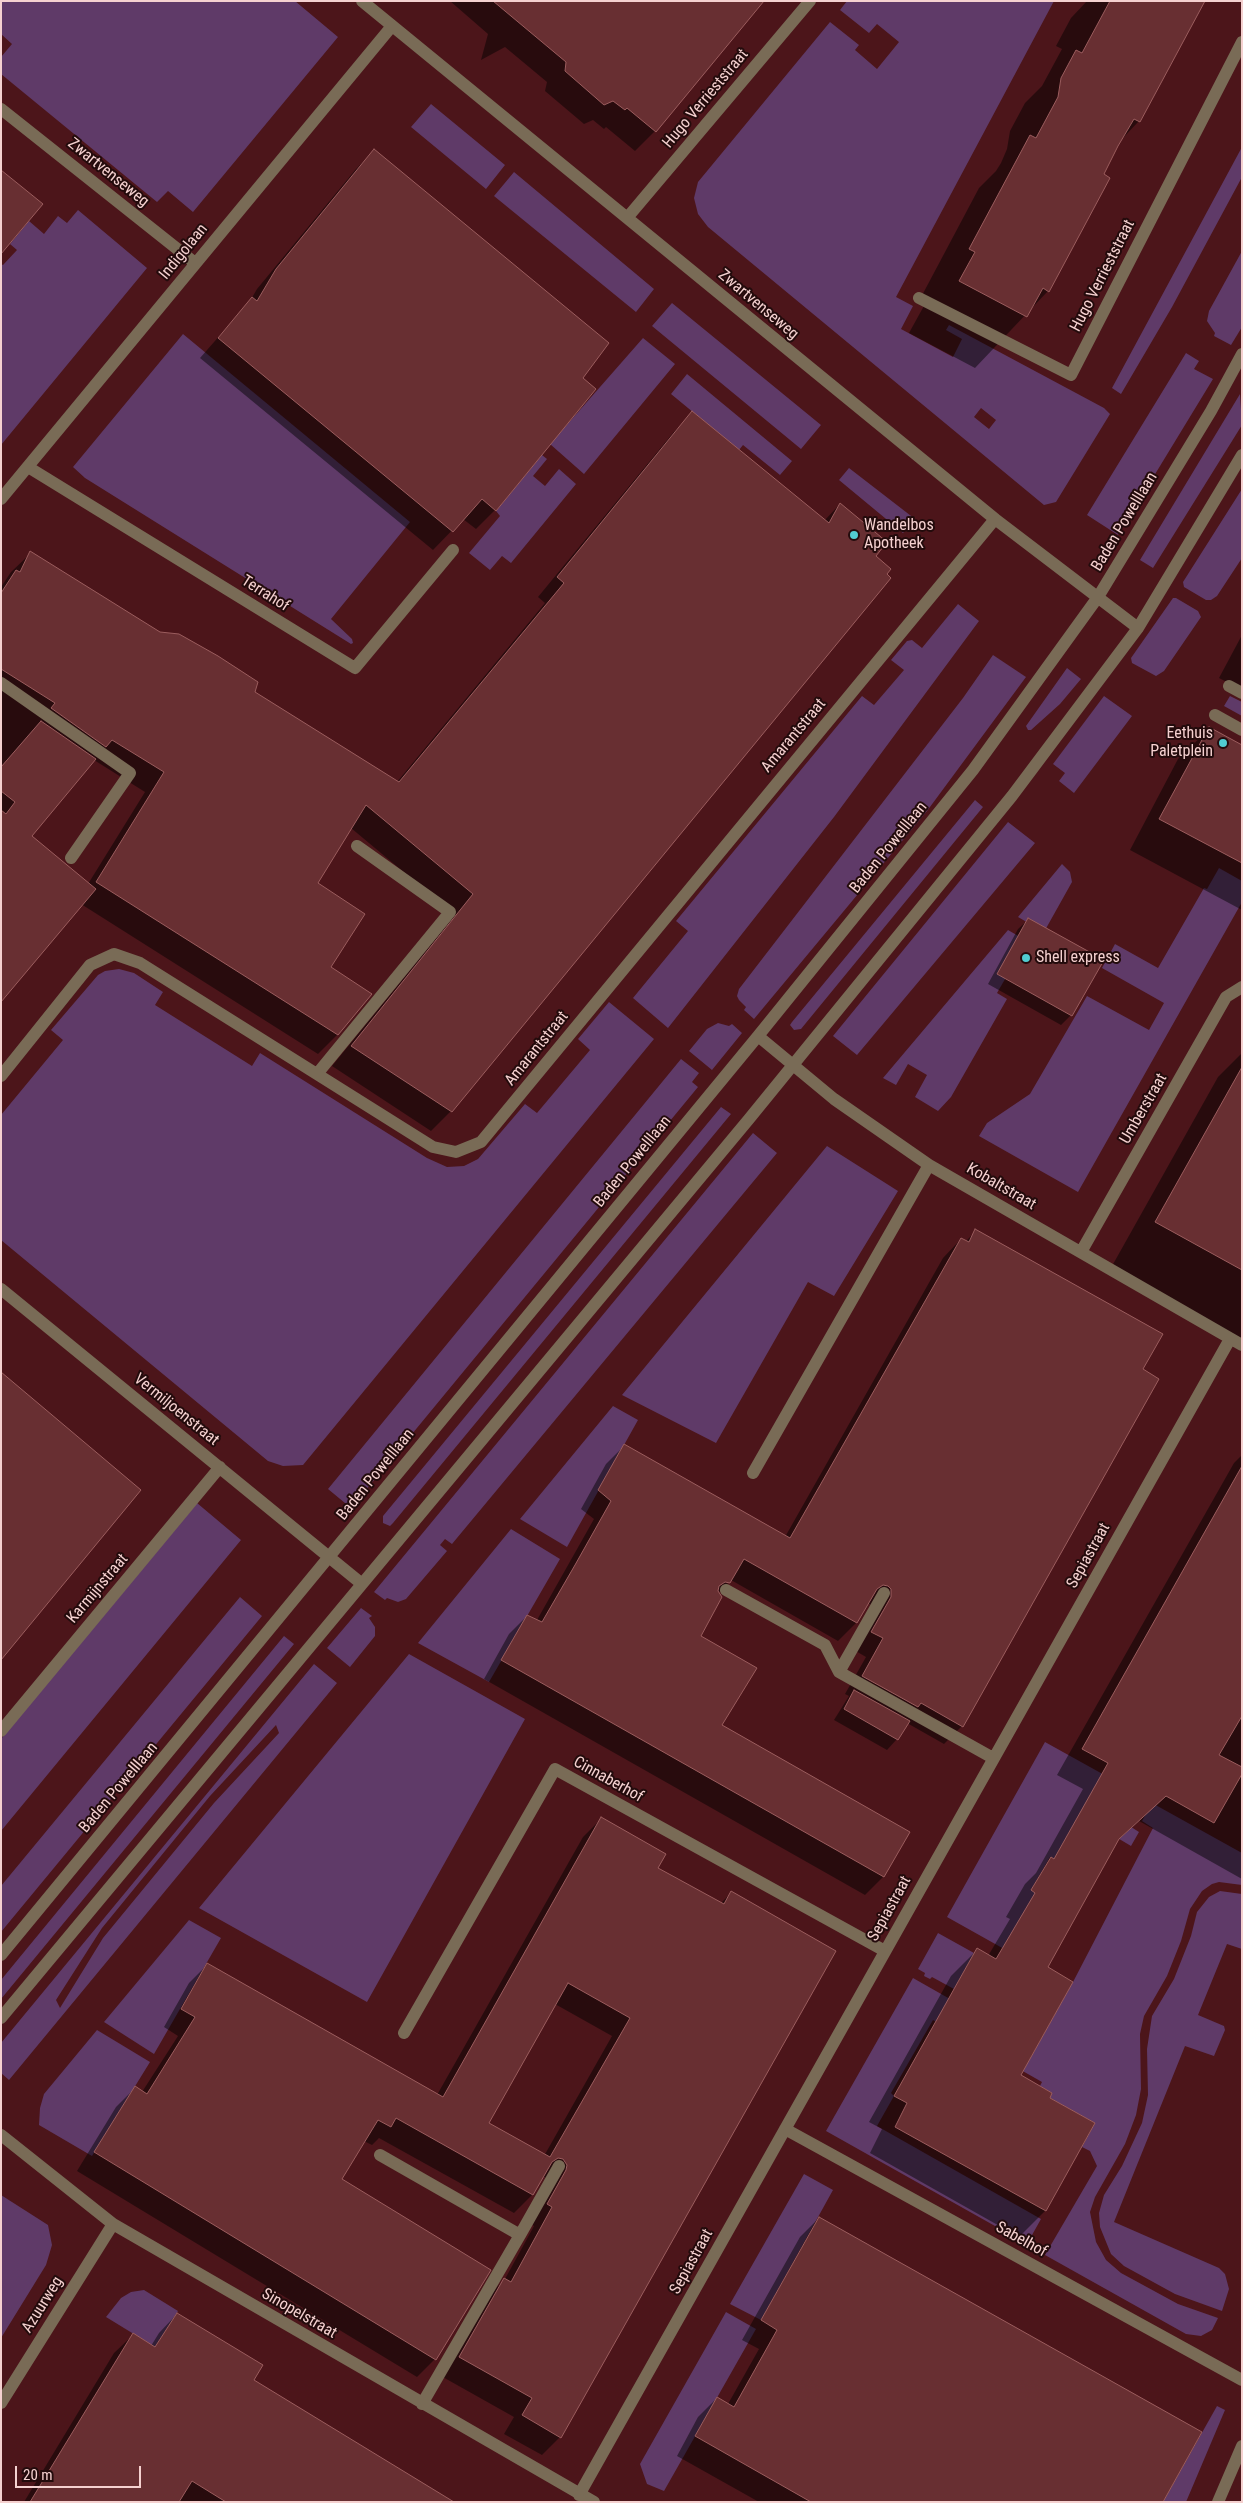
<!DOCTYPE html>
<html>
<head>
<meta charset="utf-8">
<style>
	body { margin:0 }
	#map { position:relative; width:1243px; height:2503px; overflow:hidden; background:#4c151a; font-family:"Roboto Condensed",sans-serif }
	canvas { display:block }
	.frame { position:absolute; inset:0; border:2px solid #f5d1d0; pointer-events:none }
	.scale { position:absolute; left:15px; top:2466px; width:126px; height:22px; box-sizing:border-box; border:2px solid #f5d1d0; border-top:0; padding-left:6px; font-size:15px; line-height:18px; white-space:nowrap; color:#f5d1d0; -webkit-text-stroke:4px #230b0c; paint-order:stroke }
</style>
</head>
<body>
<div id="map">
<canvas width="1243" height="2503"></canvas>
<div class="frame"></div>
<div class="scale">20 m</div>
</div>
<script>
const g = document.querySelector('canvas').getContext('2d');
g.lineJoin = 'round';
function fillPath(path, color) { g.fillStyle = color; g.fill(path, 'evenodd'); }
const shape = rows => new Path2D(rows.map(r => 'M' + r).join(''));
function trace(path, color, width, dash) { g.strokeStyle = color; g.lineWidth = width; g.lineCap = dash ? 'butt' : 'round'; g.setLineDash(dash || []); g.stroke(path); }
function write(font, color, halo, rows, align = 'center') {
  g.font = font + ' "Roboto Condensed",sans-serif'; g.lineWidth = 4; g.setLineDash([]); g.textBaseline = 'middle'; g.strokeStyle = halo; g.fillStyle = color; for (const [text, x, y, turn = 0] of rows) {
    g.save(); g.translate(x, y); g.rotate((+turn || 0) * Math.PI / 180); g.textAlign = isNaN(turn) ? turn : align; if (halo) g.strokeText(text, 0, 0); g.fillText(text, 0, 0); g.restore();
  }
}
const green = shape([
	[1,1,295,1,338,37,193,212,168,191,157,202,1,74,1,57,12,44,1,34],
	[847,1,1054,1,896,297,913,306,901,329,953,357,962,339,946,330,949,325,1104,408,1110,414,1056,502,1044,505,708,227,698,214,694,198,698,182,830,22,859,45,855,50,877,69,899,42,877,24,869,33,840,10],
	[981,408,996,420,989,429,974,417],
	[431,104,505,165,486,189,411,127],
	[1242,147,1242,177,1172,307,1121,394,1112,388],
	[514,172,654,289,636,312,494,196],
	[78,210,147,268,1,445,1,264,3,265,17,250,10,244,29,221,44,234,58,216,67,223],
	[1242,251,1242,327,1231,345,1214,336,1215,333,1207,321,1209,311],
	[672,303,821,425,801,449,652,326],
	[183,334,410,522,331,619,352,639,353,643,351,644,85,478,73,467],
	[643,338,675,364,584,474,550,444],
	[1186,353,1199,361,1194,369,1213,379,1118,535,1087,515],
	[687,374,792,461,780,475,743,445,739,450,671,394],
	[1240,394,1242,425,1153,568,1140,560],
	[542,455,547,459,533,476,545,486,559,469,576,484,511,563,502,556,490,570,469,553,500,516,496,511],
	[849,468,915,519,903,533,839,480],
	[1242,489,1242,558,1217,596,1211,600,1206,600,1184,587,1183,582],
	[1173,598,1176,598,1198,611,1201,617,1164,671,1156,676,1132,663,1131,658],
	[958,604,979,621,834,817,668,1028,633,998,688,931,676,921,862,696,874,705,904,670,891,660,907,641,912,640,922,648],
	[993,655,1026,677,927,811,754,1019,744,1010,746,1007,739,1000,737,996,739,989,963,698],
	[1067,668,1081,679,1060,704,1031,730,1028,730,1026,726],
	[1104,696,1132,716,1074,793,1059,781,1065,773,1053,764],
	[1230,696,1242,702,1242,716,1224,706],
	[975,800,983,807,801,1029,794,1030,790,1025,792,1022],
	[1008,822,1035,843,857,1055,833,1036],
	[1062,864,1070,872,1072,882,1044,932,1018,917],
	[1219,868,1242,881,1242,902,1078,1192,979,1136,987,1123,1030,1094,1087,996,1149,1030,1164,1003,1102,968,1115,944,1158,968,1204,888,1207,889],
	[1008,930,1027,941,997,993,1007,999,951,1097,938,1111,915,1097,927,1075,908,1064,896,1085,883,1078],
	[119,969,134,973,163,992,155,1005,252,1066,260,1053,427,1158,447,1167,464,1166,478,1159,525,1104,537,1113,590,1050,578,1039,609,1002,654,1039,303,1465,283,1466,268,1461,1,1240,1,1115,63,1040,51,1030,98,975,105,971],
	[718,1023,729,1026,732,1024,742,1033,712,1070,689,1051,707,1029],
	[681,1059,699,1073,692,1082,698,1087,351,1508,328,1489],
	[721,1107,731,1114,393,1523,390,1526,383,1523,383,1516],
	[753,1133,777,1153,452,1544,445,1539,440,1545,447,1551,406,1599,398,1602,387,1598,385,1600,374,1592],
	[827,1146,898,1191,834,1296,808,1282,716,1443,622,1395],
	[613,1406,638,1420,567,1547,520,1519],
	[197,1503,241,1540,1,1831,1,1739],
	[511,1529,560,1559,489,1682,418,1643],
	[240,1597,262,1616,1,1932,1,1886],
	[361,1608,372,1616,369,1618,375,1627,375,1636,350,1667,327,1648],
	[284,1636,294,1644,1,1999,1,1980],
	[409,1654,525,1719,367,2002,199,1908],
	[314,1664,337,1683,9,2080,1,2073,1,2043],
	[276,1725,279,1733,214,1803,103,1938,60,2008,56,2000,102,1928,210,1796],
	[1045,1742,1144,1797,1128,1825,1139,1832,1131,1846,1079,1815,1054,1859,1050,1857,1031,1890,1035,1893,1013,1954,947,1917],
	[1152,1803,1242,1853,1242,1885,1219,1882,1212,1884,1202,1891,1190,1909,1181,1941,1167,1976,1144,2016,1140,2034,1141,2089,1136,2115,1125,2144,1095,2197,1090,2212,1096,2242,1106,2260,1121,2273,1178,2304,1218,2318,1212,2330,1201,2336,1186,2334,1045,2255,1097,2166,1090,2151,1082,2147,1095,2123,1050,2098,1052,2093,1040,2086,1042,2082,933,2020,891,2093,894,2096,877,2126,1041,2219,1027,2244,826,2131,913,1978,950,1999,1031,2057,1073,1982,1153,1828,1142,1821],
	[1220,1891,1242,1894,1242,1949,1227,1944,1198,2015,1224,2026,1225,2030,1214,2056,1185,2046,1114,2222,1219,2268,1225,2274,1229,2289,1222,2311,1175,2294,1124,2266,1111,2254,1100,2227,1099,2213,1104,2195,1122,2166,1142,2123,1148,2095,1147,2049,1152,2016,1174,1979,1191,1936,1197,1912,1209,1897],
	[189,1920,221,1938,154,2054,104,2022],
	[938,1933,974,1953,954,1989,932,1977,930,1979,924,1976,925,1973,918,1969],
	[97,2030,150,2062,92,2156,39,2125,40,2108,44,2094],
	[804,2174,833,2190,761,2320,730,2304],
	[1,2195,48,2225,52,2245,46,2265,1,2338],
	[144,2290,178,2311,155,2347,106,2317,121,2298,131,2292],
	[726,2312,756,2329,664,2491,647,2484,640,2464],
	[1217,2406,1225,2410,1186,2502,1163,2502]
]);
const shadow = shape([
	[450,1,762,1,655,131,635,151,606,127,604,129,593,120,584,124,545,91,547,82,505,47,481,60,488,34],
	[1087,1,1195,1,1139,121,1121,140,1102,174,1048,291,975,368,909,333,925,304,919,301,979,188,996,171,1001,163,1007,149,1010,131,1025,103,1042,86,1062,49,1056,46,1071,18],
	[375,150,581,378,595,389,495,510,476,529,463,519,433,550,200,358,250,301,257,289,356,169],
	[692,413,824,521,840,504,886,542,451,1111,431,1131,332,1066,455,915,351,828,316,884,338,1034,318,1054,81,904,1,1000,1,587,11,572,31,553,397,782,545,603,538,597,673,433],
	[94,760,145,792,88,884,30,836],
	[1242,635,1242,690,1219,678],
	[1209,729,1242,747,1242,910,1130,850,1178,759],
	[1029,919,1071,1015,1061,1025,988,984,1018,929],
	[1242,1053,1242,1352,1112,1266,1218,1077],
	[976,1231,1141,1370,962,1726,944,1744,907,1723,897,1739,887,1750,834,1720,849,1696,845,1694,866,1657,854,1650,875,1611,870,1604,867,1603,856,1623,838,1641,731,1580,717,1594,699,1636,721,1725,883,1877,865,1895,484,1679,509,1634,527,1616,537,1620,594,1519,581,1509,606,1464,624,1446,785,1537,943,1258,961,1239,965,1242],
	[1242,1455,1242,1879,1139,1821,1116,1842,1046,1967,1019,2075,1048,2098,1093,2124,1045,2211,1019,2237,870,2153,882,2129,869,2122,951,1976,977,1950,988,1956,1010,1919,1006,1917,1025,1884,1036,1873,1083,1789,1057,1775,1234,1463],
	[601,1819,657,1869,720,1904,731,1893,560,2437,542,2455,504,2434,514,2417,441,2376,486,2298,505,2279,534,2226,529,2223,549,2185,545,2177,542,2177,532,2195,514,2213,379,2138,372,2145,364,2141,340,2179,435,2359,417,2377,77,2171,116,2107,135,2088,142,2092,178,2036,164,2027,189,1983,208,1964,437,2095,583,1837],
	[555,2004,612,2036,544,2156,487,2124],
	[819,2218,1139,2502,759,2502,677,2456,698,2417,717,2398,728,2404,759,2349,742,2340,800,2237],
	[177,2314,252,2380,451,2502,24,2502,114,2353,133,2335,151,2346,159,2333]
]);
const building = shape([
	[493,1,764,1,656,132,627,108,625,110,613,101,604,105,565,71,566,62,493,1],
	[1110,1,1205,1,1140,122,1134,119,1118,146,1104,174,1110,178,1049,292,1043,288,1027,317,959,281,975,252,969,249,1030,135,1036,138,1058,97,1061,78,1076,50,1082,53,1110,1],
	[374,149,609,343,583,378,596,389,496,511,482,499,453,532,218,338,252,297,257,301,276,269,374,149],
	[1,170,43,204,1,254,1,170],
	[692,411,829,523,840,503,887,542,876,556,891,569,887,574,891,578,452,1112,351,1046,473,894,366,805,318,883,365,914,331,967,372,994,338,1035,96,882,164,772,112,740,106,747,51,708,55,703,1,669,1,593,16,570,20,572,30,551,160,632,179,634,218,656,258,682,255,692,399,782,564,583,557,577,692,411],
	[41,721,96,759,32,836,96,889,1,1002,1,810,6,814,15,802,1,791,1,767,41,721],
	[1209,727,1242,745,1242,863,1159,819,1209,727],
	[1028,918,1104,960,1072,1016,997,974,1028,918],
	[1242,1067,1242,1270,1155,1222,1242,1067],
	[975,1229,1163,1334,1143,1369,1159,1379,963,1727,921,1703,918,1707,862,1676,883,1638,871,1632,891,1597,891,1589,888,1586,883,1585,877,1589,857,1623,744,1559,730,1583,725,1582,719,1586,718,1591,722,1597,701,1636,757,1668,722,1725,910,1832,884,1877,501,1660,527,1615,542,1622,575,1565,611,1501,598,1490,624,1444,790,1538,961,1238,969,1242,975,1229],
	[1,1372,141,1490,1,1660,1,1372],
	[1242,1466,1242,1716,1219,1755,1242,1767,1242,1774,1214,1823,1166,1796,1119,1839,1048,1967,1073,1982,1021,2075,1052,2093,1050,2098,1095,2123,1046,2211,895,2127,907,2103,894,2096,977,1948,996,1959,1035,1893,1031,1890,1051,1857,1054,1859,1108,1763,1082,1749,1242,1466],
	[854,1690,910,1721,898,1740,844,1709,854,1690],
	[601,1817,666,1854,658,1868,724,1904,731,1891,836,1951,561,2438,522,2415,532,2398,459,2357,504,2278,511,2282,552,2207,547,2204,566,2170,567,2165,563,2159,558,2158,552,2162,533,2195,396,2118,391,2127,378,2120,342,2179,491,2270,436,2360,94,2152,135,2086,147,2094,195,2017,181,2009,207,1963,443,2097,601,1817],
	[568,1983,630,2018,550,2157,489,2123,568,1983],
	[819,2217,1202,2432,1163,2502,811,2502,695,2436,717,2397,734,2407,777,2330,761,2320,819,2217],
	[177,2313,263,2365,254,2380,454,2502,226,2502,192,2481,179,2502,30,2502,133,2333,155,2347,177,2313]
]);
const minor = shape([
	[362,1,995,519,1138,628],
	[1,109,195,263],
	[627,218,810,1],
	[919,298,1071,375,1242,42],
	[28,467,355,668,453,550],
	[1,499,392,26],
	[1,683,130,773,71,858],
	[1229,686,1242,693],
	[1215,715,1242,730],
	[758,1036,834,1099,929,1165,1242,1345],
	[317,1074,450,912,357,846],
	[1,1076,90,965,114,954,140,963,433,1147,456,1152,481,1142,995,519],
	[1081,1252,1226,997,1242,987],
	[1,1289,362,1584],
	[753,1473,929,1165],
	[726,1590,825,1645,839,1672,993,1758],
	[839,1672,884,1593],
	[1,1731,220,1467],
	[1,1955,758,1036,973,770,1098,597,1211,411,1242,354],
	[1,2018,749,1119,1012,796,1138,628,1242,455],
	[404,2033,555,1769,885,1951],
	[785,2129,1242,2380],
	[1,2135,113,2224,594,2502],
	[380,2155,520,2235,422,2404],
	[520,2235,559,2166],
	[1,2403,113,2224],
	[579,2495,1230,1339],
	[1218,2502,1242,2446]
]);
const markers = [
	[854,535,5,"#51ccd1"],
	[1223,743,5,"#51ccd1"],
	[1026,958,5,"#51ccd1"]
];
const streetNames = [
	["Hugo Verrieststraat",706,99,-50],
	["Zwartvenseweg",108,173,39],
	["Indigolaan",184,252,-51],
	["Hugo Verrieststraat",1103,276,-63],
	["Zwartvenseweg",758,305,40],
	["Baden Powelllaan",1125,522,-59],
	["Terrahof",265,594,32],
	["Amarantstraat",794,736,-50],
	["Baden Powelllaan",889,848,-51],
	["Amarantstraat",537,1049,-51],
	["Umberstraat",1144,1109,-60],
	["Baden Powelllaan",633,1162,-51],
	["Kobaltstraat",1001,1187,30],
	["Vermiljoenstraat",176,1410,39],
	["Baden Powelllaan",376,1475,-51],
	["Sepiastraat",1089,1556,-61],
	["Karmijnstraat",98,1589,-50],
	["Cinnaberhof",608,1780,29],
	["Baden Powelllaan",119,1788,-50],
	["Sepiastraat",890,1909,-61],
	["Sabelhof",1021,2240,29],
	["Sepiastraat",692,2262,-61],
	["Azuurweg",43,2305,-58],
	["Sinopelstraat",299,2314,30]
];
const poiNames = [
	["Wandelbos",864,526],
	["Apotheek",864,544],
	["Eethuis",1213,734,"right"],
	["Paletplein",1213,752,"right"],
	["Shell express",1036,958]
];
fillPath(green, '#5f3a68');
fillPath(shadow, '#0007');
fillPath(building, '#682f32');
trace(building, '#9b5d5e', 1);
trace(minor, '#796b56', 12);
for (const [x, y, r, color] of markers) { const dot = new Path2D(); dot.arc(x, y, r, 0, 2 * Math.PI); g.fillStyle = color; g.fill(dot); trace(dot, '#230b0c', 2); }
write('16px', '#f5d1d0', '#230b0c', streetNames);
write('16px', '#f5d1d0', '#230b0c', poiNames, 'left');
</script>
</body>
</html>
